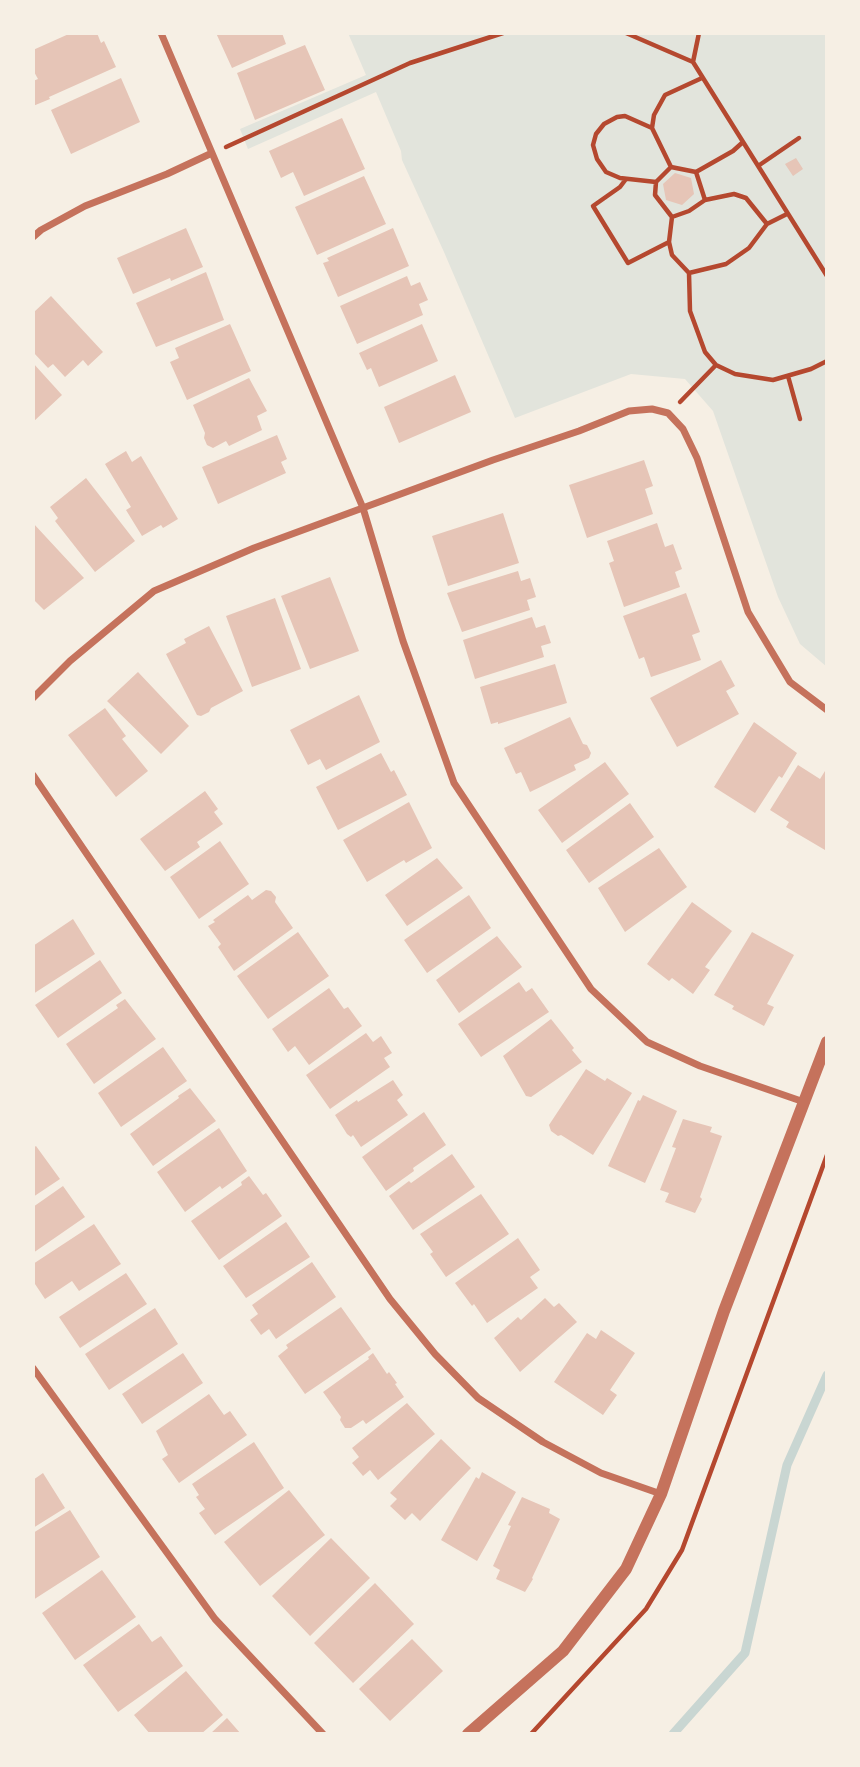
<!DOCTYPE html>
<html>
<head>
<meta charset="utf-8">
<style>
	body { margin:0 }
	#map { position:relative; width:860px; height:1767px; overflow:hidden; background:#f6efe4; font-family:Spectral,serif }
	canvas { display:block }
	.frame { position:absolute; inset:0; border:35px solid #f6efe4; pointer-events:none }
</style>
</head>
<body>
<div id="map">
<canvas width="860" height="1767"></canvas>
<div class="frame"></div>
</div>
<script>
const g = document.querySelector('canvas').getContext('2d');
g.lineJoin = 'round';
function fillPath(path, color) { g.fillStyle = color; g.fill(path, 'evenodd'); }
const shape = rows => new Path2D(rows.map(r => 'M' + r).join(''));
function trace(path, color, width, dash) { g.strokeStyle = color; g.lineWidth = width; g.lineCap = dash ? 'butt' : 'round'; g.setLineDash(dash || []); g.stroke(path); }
const green = shape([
	[348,33,827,33,827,667,800,644,778,597,713,411,685,379,631,374,515,418,444,252,402,160,401,151,376,92,248,149,240,129,366,75]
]);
const stream = shape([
	[673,1734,745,1653,787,1465,827,1375]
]);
const building = shape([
	[71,33,97,33,101,43,104,41,116,67,49,97,50,99,33,106,33,81,38,79,33,70,33,50],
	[216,33,282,33,286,44,232,68],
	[305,45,325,90,255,120,237,73],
	[121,78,140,122,71,154,51,110],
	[342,118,365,169,304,196,293,172,281,178,269,151],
	[796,158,803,169,793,176,785,164],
	[675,173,691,178,694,194,682,205,666,200,663,184],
	[364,176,386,224,317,255,295,207],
	[186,228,203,267,171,281,170,278,133,294,117,258],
	[393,228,409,266,338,297,323,263,329,261,327,258],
	[206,272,224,320,156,347,136,303],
	[407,276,411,286,420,282,428,300,419,304,423,315,357,344,340,306],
	[51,296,103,352,88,366,83,360,65,377,53,364,48,368,33,352,33,313],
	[230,324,251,371,187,400,170,362,179,358,175,348],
	[422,324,438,361,379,387,371,368,367,370,359,353],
	[33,363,62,395,33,422],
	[455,375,471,412,399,443,384,407],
	[249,378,267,411,257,416,262,430,229,446,226,441,213,448,207,445,204,438,205,433,193,405],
	[277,435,287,459,281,462,286,473,218,504,202,467],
	[126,451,132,462,141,456,178,519,163,528,161,525,142,536,126,510,131,507,105,464],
	[644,460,653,486,645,489,653,514,587,538,569,485],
	[86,478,135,541,95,572,55,521,58,518,50,507],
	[503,513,519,563,448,586,432,536],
	[33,523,84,578,44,610,33,599],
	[657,523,665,547,673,544,682,569,675,572,680,587,624,607,609,563,614,561,607,541],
	[518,571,521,581,530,578,536,597,527,600,530,610,462,632,447,593],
	[330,577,359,651,310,669,281,596],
	[686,593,700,632,692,635,701,660,651,677,644,657,639,659,623,616],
	[275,598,301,669,252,687,226,616],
	[532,617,536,628,545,625,551,643,541,646,544,657,475,679,463,640],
	[209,626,243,691,211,708,209,712,201,716,197,715,166,654,186,643,184,639],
	[721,660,735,686,726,691,739,714,677,747,650,698],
	[555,664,567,703,498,724,498,722,491,724,480,687],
	[138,672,189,726,161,754,107,701],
	[359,695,380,742,326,770,320,759,308,765,290,730],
	[105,708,126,736,122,739,148,771,116,797,68,735],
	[570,717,583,744,587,745,591,753,589,758,574,765,576,770,530,792,521,772,516,774,504,748],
	[754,722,797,753,782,778,779,776,755,813,714,787],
	[381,753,391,772,394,770,407,795,338,830,316,787],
	[605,762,629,794,562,843,538,810],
	[798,765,820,779,825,771,827,772,825,850,786,827,789,822,770,810],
	[205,791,218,809,214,812,223,824,197,842,200,847,165,871,140,839],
	[409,802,432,848,406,863,404,860,367,882,343,840],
	[630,803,654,837,589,883,566,850],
	[220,841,249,884,199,919,170,877],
	[659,848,687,887,625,932,598,888],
	[437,858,463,888,407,926,385,895],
	[266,890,271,891,276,897,275,902,293,928,234,971,218,947,221,944,208,926,215,922,213,920,248,895,252,900],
	[469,895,491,928,427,973,404,940],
	[692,902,732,931,705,967,710,970,693,994,672,978,669,981,647,964],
	[73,919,95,954,33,994,33,946],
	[298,932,329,976,268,1019,237,976],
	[752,932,794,955,767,1004,774,1007,764,1026,732,1009,734,1006,714,995],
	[497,936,522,967,459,1013,436,980],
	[100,960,122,993,58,1038,35,1005],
	[519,982,526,992,532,988,549,1012,481,1057,458,1024],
	[329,988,344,1009,348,1007,362,1026,309,1065,295,1046,288,1052,272,1029],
	[125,999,156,1039,94,1084,66,1044,118,1008,116,1005],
	[551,1019,574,1048,572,1050,582,1062,531,1097,526,1096,503,1056],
	[366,1033,373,1042,381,1036,392,1053,384,1058,390,1067,330,1109,306,1075],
	[163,1047,187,1081,121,1127,98,1093],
	[586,1069,605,1081,607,1078,632,1093,593,1155,561,1135,558,1136,551,1131,549,1125],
	[393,1080,403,1095,397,1100,408,1115,361,1147,353,1135,351,1137,347,1134,335,1115,357,1100,358,1102],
	[190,1088,216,1121,153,1166,130,1134,179,1098,178,1096],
	[643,1095,677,1111,645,1183,608,1166,638,1100,640,1101],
	[424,1112,446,1145,413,1168,414,1171,386,1191,362,1157],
	[683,1119,712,1127,710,1132,722,1136,700,1197,702,1199,695,1213,665,1202,669,1193,660,1190,676,1148,672,1147],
	[219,1128,247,1171,222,1189,220,1186,185,1212,157,1172],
	[36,1146,60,1179,33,1197,33,1148],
	[452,1154,475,1187,413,1230,389,1196,409,1181,411,1183],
	[249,1176,263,1195,266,1193,282,1216,219,1260,191,1221,242,1185,241,1182],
	[63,1186,85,1217,33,1253,33,1207],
	[481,1194,509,1234,446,1277,430,1254,433,1252,420,1234],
	[286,1222,310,1257,246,1298,223,1266],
	[94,1224,121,1264,79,1291,72,1281,45,1299,33,1281,33,1264],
	[518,1238,540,1270,530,1277,538,1288,487,1323,474,1304,472,1306,455,1283],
	[312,1262,336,1297,276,1339,269,1329,261,1335,250,1320,258,1314,252,1305],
	[126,1273,147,1304,80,1348,59,1317],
	[545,1298,554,1307,559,1303,577,1322,520,1372,494,1338,518,1317,521,1320],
	[341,1307,371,1349,305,1394,278,1356,288,1348,286,1345],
	[155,1308,178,1344,109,1390,85,1354],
	[601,1330,635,1353,610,1390,617,1395,603,1415,554,1382,587,1333,596,1339],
	[183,1353,203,1383,142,1424,122,1394],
	[373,1353,387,1374,389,1372,397,1383,395,1384,404,1397,366,1424,363,1420,351,1428,345,1428,340,1420,341,1417,323,1392,369,1359,368,1357],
	[209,1394,224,1415,230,1411,247,1435,179,1483,162,1459,168,1455,156,1431],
	[407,1403,435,1434,378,1480,370,1470,363,1476,352,1463,359,1457,352,1448],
	[441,1439,471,1468,420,1521,412,1513,405,1520,390,1506,397,1499,390,1493],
	[254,1442,284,1488,215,1535,199,1513,205,1509,196,1497,199,1495,192,1484],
	[482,1472,516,1492,477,1561,441,1540,476,1477,479,1479],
	[43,1473,65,1508,33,1528,33,1480],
	[289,1490,325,1535,260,1586,224,1542],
	[522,1497,550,1509,549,1513,560,1519,532,1578,533,1579,525,1592,496,1579,500,1570,493,1566,511,1526,508,1525],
	[70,1510,100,1557,33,1600,33,1533],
	[331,1538,370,1578,310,1636,272,1596],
	[102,1570,136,1617,75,1660,42,1613],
	[375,1583,414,1624,353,1683,314,1643],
	[139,1624,152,1642,161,1636,183,1666,118,1712,83,1665],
	[412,1639,443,1671,390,1721,359,1689],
	[186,1671,223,1715,201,1734,150,1734,134,1715],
	[227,1718,241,1734,210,1734]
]);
const path = shape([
	[626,33,693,62,827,276],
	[693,62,699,33],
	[652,128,625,116,617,117,604,124,596,134,593,145,597,159,606,172,620,178,656,182],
	[743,142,733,151,696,172,671,167,656,182,655,195,672,217,669,242,672,255,689,273,726,264,749,248,767,224,787,214],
	[226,147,410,63,503,33],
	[758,166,799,138],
	[671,167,652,128,654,115,665,95,702,78],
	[626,179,620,187,593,206,628,263,669,242],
	[705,200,734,194,746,198,767,224],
	[672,217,689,211,705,200,696,172],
	[689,273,690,311,705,352,716,365,735,374,773,380,811,369,827,361],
	[788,376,800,419],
	[680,402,716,365],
	[531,1734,646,1609,682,1550,827,1155]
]);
const minor = shape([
	[161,33,363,508,403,641,454,783,591,989,647,1042,700,1066,804,1102],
	[33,237,41,230,85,206,167,174,212,153],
	[33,698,70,661,154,591,254,548,493,460,579,431,629,411,652,409,668,413,683,429,697,458,748,612,790,682,827,710],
	[33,775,390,1299,435,1354,478,1398,543,1442,601,1473,661,1494],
	[33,1368,215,1619,323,1734]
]);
const tertiary = shape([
	[468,1734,563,1651,626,1569,661,1494,724,1311,827,1042]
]);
fillPath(green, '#e2e4dc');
trace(stream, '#c9d6d2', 9);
fillPath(building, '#e6c5b7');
trace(path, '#b5482f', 4.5);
trace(minor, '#c5725c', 7);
trace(tertiary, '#c5725c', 12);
</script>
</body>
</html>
